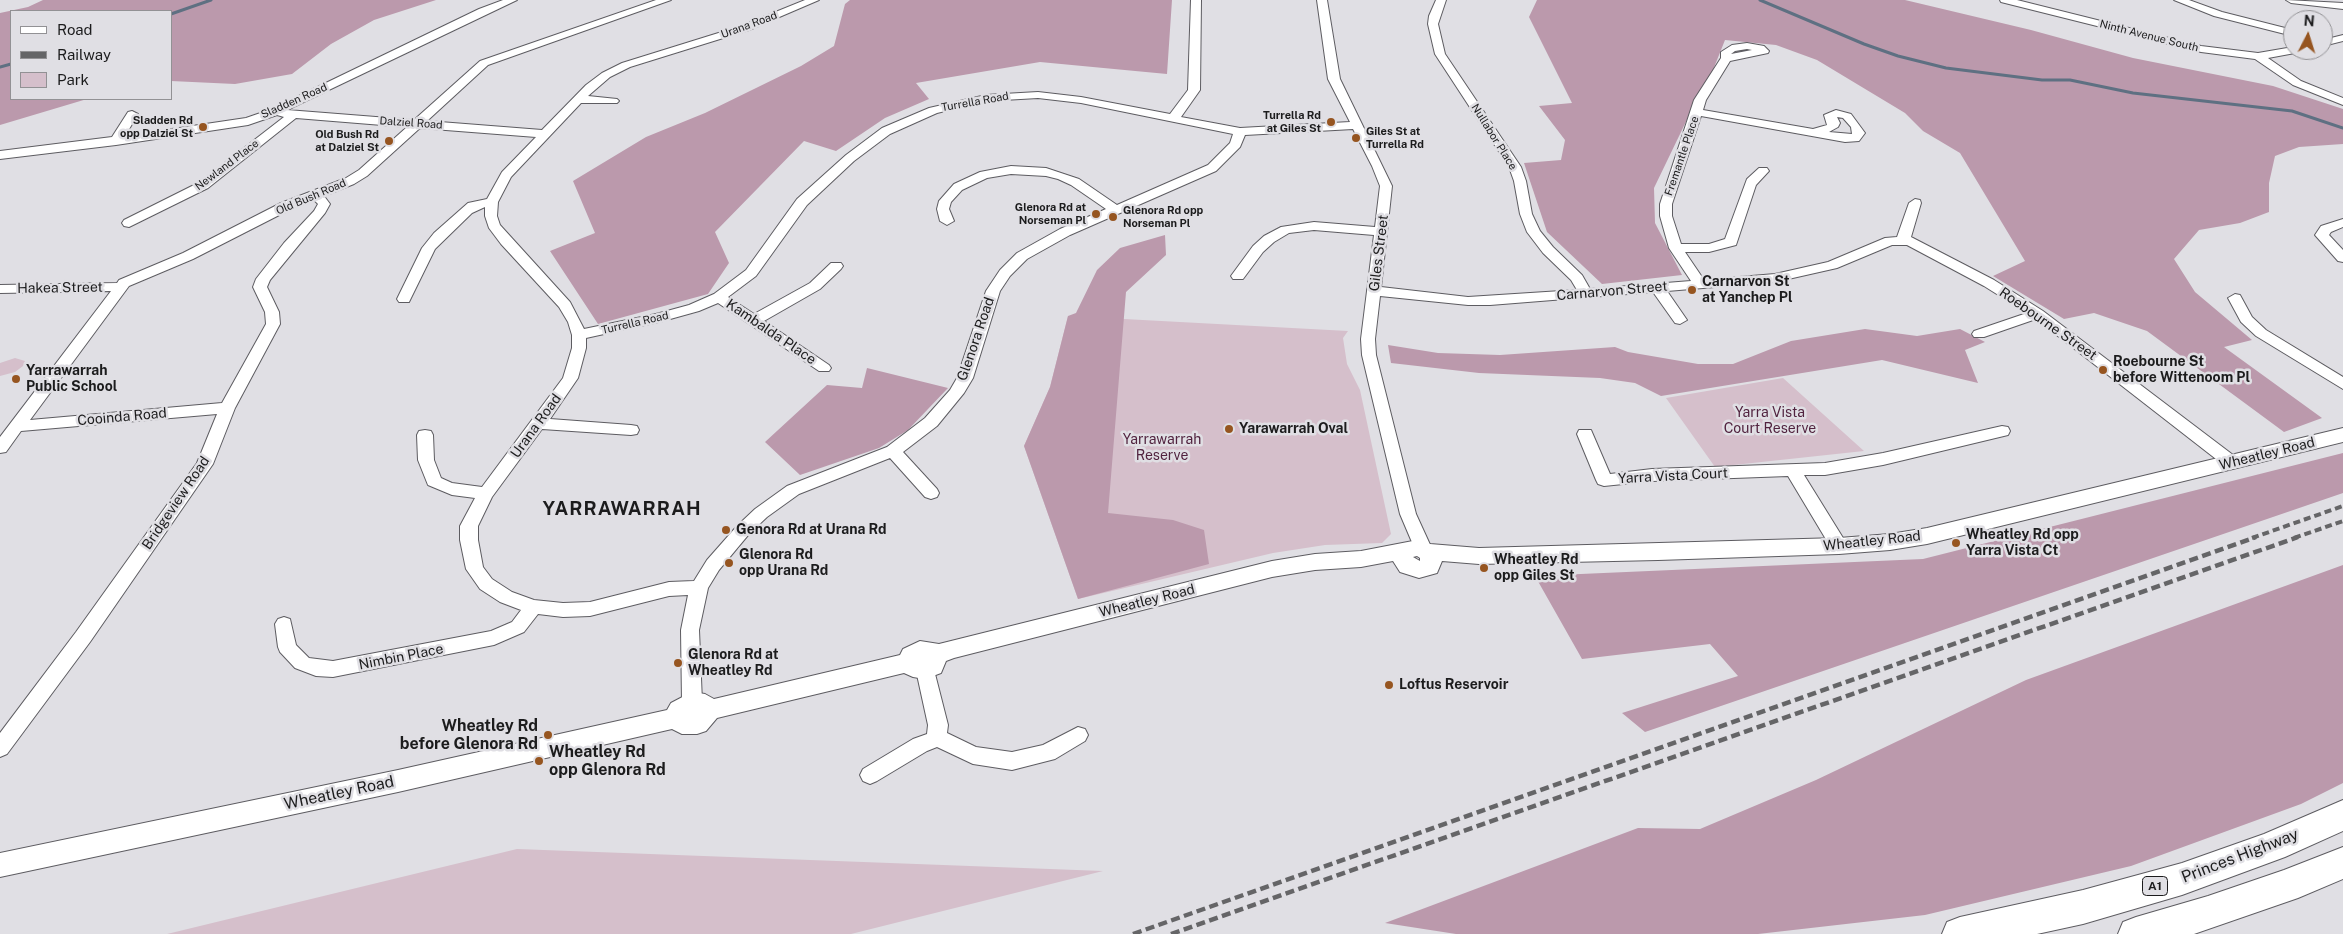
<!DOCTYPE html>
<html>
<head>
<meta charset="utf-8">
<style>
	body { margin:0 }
	#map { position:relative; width:2343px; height:934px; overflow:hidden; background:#e0dfe4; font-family:"Public Sans",sans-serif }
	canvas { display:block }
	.legend { position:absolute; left:10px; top:10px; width:162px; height:90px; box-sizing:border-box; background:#e0dfe4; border:1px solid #929194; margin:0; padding:6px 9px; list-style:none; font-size:15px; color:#1c1c1d }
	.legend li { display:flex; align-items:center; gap:10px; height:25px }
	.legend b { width:25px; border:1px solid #929194 }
	.north { position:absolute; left:2283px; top:10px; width:50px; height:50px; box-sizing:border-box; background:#e0dfe4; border:1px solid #929194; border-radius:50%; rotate:5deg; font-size:14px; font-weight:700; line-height:20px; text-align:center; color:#1c1c1d }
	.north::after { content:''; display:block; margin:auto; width:18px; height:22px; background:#965520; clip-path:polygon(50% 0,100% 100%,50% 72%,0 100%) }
</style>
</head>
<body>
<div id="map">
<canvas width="2343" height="934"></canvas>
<ul class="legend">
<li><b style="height:6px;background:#fff"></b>Road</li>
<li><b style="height:6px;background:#656567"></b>Railway</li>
<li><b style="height:14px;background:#d5bfcb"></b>Park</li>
</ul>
<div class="north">N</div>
</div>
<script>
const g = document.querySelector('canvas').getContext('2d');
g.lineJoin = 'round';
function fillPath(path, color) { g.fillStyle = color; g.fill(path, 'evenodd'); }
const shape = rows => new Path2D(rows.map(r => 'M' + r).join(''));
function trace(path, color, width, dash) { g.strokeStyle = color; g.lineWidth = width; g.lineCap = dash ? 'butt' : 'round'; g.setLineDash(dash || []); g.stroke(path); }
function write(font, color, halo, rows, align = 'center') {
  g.font = font + ' "Public Sans",sans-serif'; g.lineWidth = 5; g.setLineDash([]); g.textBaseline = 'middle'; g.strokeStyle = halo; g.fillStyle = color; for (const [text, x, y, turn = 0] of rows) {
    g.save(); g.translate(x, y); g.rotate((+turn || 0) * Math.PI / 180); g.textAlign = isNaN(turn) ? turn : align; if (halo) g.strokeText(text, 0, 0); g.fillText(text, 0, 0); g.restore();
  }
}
const green = shape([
	[1068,316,1348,331,1343,338,1347,364,1360,390,1391,534,1382,543,1325,545,1273,553,1078,599,1024,446,1050,387],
	[15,358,25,361,23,366,15,372,0,376,0,363],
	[1783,378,1864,451,1715,467,1666,398],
	[517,849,1103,871,851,934,167,934]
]);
const forest = shape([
	[43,0,436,0,374,20,331,44,292,74,235,84,171,81,171,11,11,11,11,99,87,99,0,125,0,13,28,7],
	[850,0,1172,0,1167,74,1040,62,916,83,929,99,885,118,836,151,804,141,715,232,729,263,708,294,598,324,550,251,595,233,573,181,646,137,705,113,801,66,834,46,845,4],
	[1537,0,1905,0,2031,30,2133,58,2273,86,2343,109,2343,144,2299,147,2275,156,2269,183,2269,212,2240,223,2199,230,2174,259,2195,292,2252,340,2224,347,2322,418,2284,432,2147,331,2094,313,2064,319,1993,276,2025,261,1960,153,1923,131,1905,113,1817,60,1776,45,1725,40,1711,75,1694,105,1654,188,1655,223,1682,275,1602,284,1547,232,1524,163,1561,160,1565,140,1539,106,1572,103,1529,17],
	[1165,235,1166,255,1126,292,1108,513,1173,520,1204,530,1209,564,1078,599,1024,446,1050,387,1068,316,1076,313,1097,270,1120,248],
	[1865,329,1917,336,1960,329,1985,342,1965,350,1978,383,1882,360,1661,396,1635,383,1600,378,1479,373,1391,363,1388,345,1438,353,1500,355,1615,347,1628,352,1698,364,1733,364,1791,341],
	[867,368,948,388,908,430,879,448,800,475,765,442,827,385,862,388],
	[2343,453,2343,493,1645,732,1622,713,1738,676,1710,644,1582,659,1535,576,1923,559],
	[2343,565,2343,783,2301,804,2131,866,1925,915,1758,934,1456,934,1385,923,1638,828,1700,829,1816,780,2026,680]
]);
const stream = shape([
	[1760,0,1864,44,1898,56,1946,68,2042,80,2070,80,2133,93,2292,111,2343,128],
	[171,14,211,0],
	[0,67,11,64]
]);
const minor = shape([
	[503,0,517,0,287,110,414,120,480,61,656,0,671,0,488,65,427,121,542,130,586,85,602,73,622,63,741,26,805,0,819,0,749,30,630,67,610,77,588,96,617,99,619,101,617,103,581,103,511,177,498,202,497,216,500,225,570,302,584,329,656,314,689,305,714,294,746,270,797,199,846,155,882,128,929,108,986,95,1038,92,1081,97,1170,114,1188,90,1191,0,1201,0,1200,90,1181,117,1240,128,1350,122,1328,79,1317,0,1327,0,1340,79,1392,186,1381,287,1468,297,1577,290,1571,280,1543,253,1527,232,1520,214,1514,181,1509,167,1435,54,1428,24,1429,16,1436,0,1446,0,1438,24,1445,54,1521,167,1526,181,1532,214,1540,231,1553,247,1582,275,1590,289,1691,281,1669,248,1660,216,1660,204,1694,100,1721,58,1721,52,1732,45,1747,43,1764,46,1769,51,1768,53,1730,61,1706,100,1703,110,1813,129,1827,125,1824,115,1836,110,1851,114,1865,133,1859,141,1845,142,1701,116,1672,204,1672,216,1681,244,1709,244,1725,239,1747,179,1759,168,1767,168,1769,171,1756,185,1736,245,1709,252,1685,252,1704,280,1775,274,1828,262,1885,238,1897,237,1909,203,1915,199,1920,200,1921,203,1911,237,1994,280,2043,311,2237,458,2239,462,2237,466,2231,468,2225,466,2036,319,1984,337,1974,337,1972,334,1974,331,2027,313,1984,286,1907,245,1892,245,1837,268,1775,282,1667,291,1687,320,1680,324,1675,323,1653,292,1490,305,1468,305,1380,296,1375,339,1376,355,1416,514,1432,549,1429,554,1423,555,1417,554,1400,514,1362,355,1361,339,1374,235,1314,230,1289,233,1274,242,1263,252,1243,279,1233,279,1231,276,1253,246,1264,236,1281,227,1314,222,1375,227,1380,186,1372,166,1353,129,1245,135,1240,147,1216,171,1070,235,1027,259,1010,276,1000,291,973,378,964,393,937,426,903,452,937,489,939,493,937,497,931,499,925,497,890,458,799,494,767,517,749,534,719,570,708,588,699,630,702,702,699,708,692,710,685,708,682,702,681,630,688,595,669,596,590,616,563,617,538,614,524,632,494,645,333,677,316,676,295,668,280,652,278,647,275,624,278,619,284,617,290,619,296,645,309,658,333,661,491,631,512,622,521,610,500,602,480,589,466,569,460,540,460,526,475,498,452,495,428,485,418,460,417,435,419,431,425,430,431,431,433,435,434,460,441,478,452,483,482,487,563,378,572,348,572,335,568,322,559,307,501,244,489,228,485,216,485,207,472,213,435,249,409,302,399,302,397,299,422,248,434,233,468,203,487,199,502,172,536,137,420,128,367,176,354,184,324,196,330,204,325,213,270,280,267,287,279,312,280,324,235,408,213,464,90,642,7,754,0,757,0,733,76,632,197,463,217,414,21,431,6,452,0,453,0,437,111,291,0,293,0,285,117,283,119,280,183,253,281,203,346,178,359,170,407,127,296,118,208,188,129,227,124,226,122,223,124,220,200,182,284,117,277,115,248,125,116,145,0,159,0,151,112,137,128,112,132,111,138,114,125,136,246,118,272,109,479,9,503,0],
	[1747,49,1752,50,1731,54,1735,51,1747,49],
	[1038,98,1081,103,1233,134,1230,143,1208,165,1117,205,1079,179,1046,168,1011,166,980,172,954,184,939,201,937,209,940,221,947,225,954,221,949,209,951,202,962,190,987,178,1011,174,1046,176,1058,179,1071,185,1106,209,1060,229,1017,253,1000,270,986,291,957,378,950,390,925,418,887,447,787,486,755,509,737,526,707,560,694,581,669,582,590,602,563,603,534,600,512,592,492,579,483,567,478,540,478,526,492,497,542,429,631,435,637,434,639,430,637,426,631,425,550,419,578,378,586,348,586,338,663,321,699,311,718,303,819,371,829,371,831,368,829,365,764,321,820,289,841,269,843,266,841,263,831,263,810,283,754,314,728,297,756,276,807,205,854,161,890,134,937,113,986,101,1038,98],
	[1837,117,1843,118,1851,127,1852,134,1829,132,1838,127,1840,123,1837,117],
	[314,200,318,204,314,211,284,243,256,279,253,287,265,312,266,324,222,403,30,420,129,286,193,259,291,209,314,200],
	[2000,0,2017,0,2201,46,2258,53,2293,47,2293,50,2300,50,2295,53,2268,58,2301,81,2343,98,2343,105,2293,85,2255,59,2201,52,2001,2,2000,0],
	[2174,0,2189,0,2222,12,2293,30,2293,36,2214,16,2174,0],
	[2286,0,2343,3,2343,9,2291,3,2286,0],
	[2343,35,2343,41,2323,46,2323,40,2343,35],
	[2343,219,2343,227,2331,232,2329,235,2343,250,2343,262,2338,261,2315,235,2321,226,2343,219],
	[2235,294,2240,295,2252,317,2266,330,2343,377,2343,389,2256,336,2241,322,2228,298,2235,294],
	[2002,426,2008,427,2010,431,2008,435,1883,465,1825,475,1804,475,1848,546,1845,551,1839,552,1833,551,1788,476,1652,481,1604,486,1598,484,1596,480,1577,434,1579,430,1591,430,1610,474,1652,469,1825,463,1883,453,2002,426],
	[925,662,932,665,934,670,948,725,947,733,976,747,1012,752,1043,745,1078,727,1085,729,1088,735,1085,741,1055,759,1012,770,973,764,937,747,927,751,877,781,870,784,863,781,860,775,863,769,913,739,927,734,928,725,916,670,918,665,925,662]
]);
const tertiary = shape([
	[2343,428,2343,442,1927,544,1890,550,1839,554,1658,560,1479,564,1442,561,1437,573,1419,578,1400,572,1393,561,1361,567,1315,570,1272,577,954,658,946,661,941,673,925,679,913,677,904,673,717,718,706,731,697,734,682,734,672,729,398,792,0,877,0,853,398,770,667,710,671,703,692,692,705,694,714,699,900,655,903,649,920,641,939,644,1272,561,1315,554,1361,551,1418,540,1430,544,1479,548,1839,538,1890,534,1927,528,2343,428],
	[1417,556,1420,558,1420,561,1413,557,1417,556]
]);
const trunk = shape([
	[2343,800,2343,831,2285,857,2182,895,2083,924,2037,934,1942,934,1947,922,1960,917,2083,890,2182,863,2264,834,2343,800],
	[2343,847,2343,879,2298,898,2194,934,2118,934,2123,922,2136,917,2208,896,2284,870,2343,847]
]);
const railFar1 = shape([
	[2252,538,2343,506],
	[2294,538,2343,521]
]);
const rail = shape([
	[1133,934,2256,537],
	[1171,934,2298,537]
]);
const markers = [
	[1331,122,5,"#965520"],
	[203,127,5,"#965520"],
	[1356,138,5,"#965520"],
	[389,141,5,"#965520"],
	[1096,214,5,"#965520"],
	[1113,217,5,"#965520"],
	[1692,290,5,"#965520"],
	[2103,370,5,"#965520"],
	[16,379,5,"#965520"],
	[1229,429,5,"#965520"],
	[726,530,5,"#965520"],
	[1956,543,5,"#965520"],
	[729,563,5,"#965520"],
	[1484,568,5,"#965520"],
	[678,663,5,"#965520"],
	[1389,685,5,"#965520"],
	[548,735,5,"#965520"],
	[539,761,5,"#965520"]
];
const farStreetnames = [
	["Urana Road",749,25,-20],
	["Ninth Avenue South",2149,36,14],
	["Sladden Road",294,101,-24],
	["Turrella Road",975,102,-10],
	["Dalziel Road",411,123,4],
	["Nullabor Place",1494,137,58],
	["Fremantle Place",1682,156,-71],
	["Newland Place",227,165,-37],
	["Old Bush Road",311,197,-23],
	["Turrella Road",635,323,-13]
];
const farPoinames = [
	["Turrella Rd",1321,116],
	["at Giles St",1321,129],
	["Sladden Rd",193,121],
	["opp Dalziel St",193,134],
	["Giles St at",1366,132,"left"],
	["Turrella Rd",1366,145,"left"],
	["Old Bush Rd",379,135],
	["at Dalziel St",379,148],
	["Glenora Rd at",1086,208],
	["Norseman Pl",1086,221],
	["Glenora Rd opp",1123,211,"left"],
	["Norseman Pl",1123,224,"left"]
];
const shields = [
	[2155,886,25]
];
const shieldNames = [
	["A1",2155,886]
];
const streetNames = [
	["Giles Street",1379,253,-83],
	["Hakea Street",60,288,-1],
	["Carnarvon Street",1612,291,-5],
	["Roebourne Street",2048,324,35],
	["Kambalda Place",771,332,34],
	["Glenora Road",976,339,-71],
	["Cooinda Road",122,417,-5],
	["Urana Road",536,426,-54],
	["Wheatley Road",2267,454,-14],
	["Yarra Vista Court",1673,476,-3],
	["Bridgeview Road",176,503,-56],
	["Wheatley Road",1872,541,-6],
	["Wheatley Road",1147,601,-14],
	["Nimbin Place",401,657,-11]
];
const poiNames = [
	["Carnarvon St",1702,282],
	["at Yanchep Pl",1702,298],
	["Roebourne St",2113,362],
	["before Wittenoom Pl",2113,378],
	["Yarrawarrah",26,371],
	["Public School",26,387],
	["Yarawarrah Oval",1239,429],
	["Genora Rd at Urana Rd",736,530],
	["Wheatley Rd opp",1966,535],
	["Yarra Vista Ct",1966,551],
	["Glenora Rd",739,555],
	["opp Urana Rd",739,571],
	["Wheatley Rd",1494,560],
	["opp Giles St",1494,576],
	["Glenora Rd at",688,655],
	["Wheatley Rd",688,671],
	["Loftus Reservoir",1399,685]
];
const parkNames = [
	["Yarra Vista",1770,413],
	["Court Reserve",1770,429],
	["Yarrawarrah",1162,440],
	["Reserve",1162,456]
];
const nearPoinames = [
	["Wheatley Rd",538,726],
	["before Glenora Rd",538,744],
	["Wheatley Rd",549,752,"left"],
	["opp Glenora Rd",549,770,"left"]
];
const nearStreetnames = [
	["Wheatley Road",339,793,-12],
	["Princes Highway",2240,856,-21]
];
const districtNames = [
	["YARRAWARRAH",622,509]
];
fillPath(green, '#d5bfcb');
fillPath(forest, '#bb99ac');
trace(stream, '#5e7082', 3);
trace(minor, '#5d5c61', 2);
trace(tertiary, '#5d5c61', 2);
trace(trunk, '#5d5c61', 2);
fillPath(minor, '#fff');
fillPath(tertiary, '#fff');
fillPath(trunk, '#fff');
trace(railFar1, '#656567', 4, [7, 4]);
trace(rail, '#656567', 4.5, [9, 4.5]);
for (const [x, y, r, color] of markers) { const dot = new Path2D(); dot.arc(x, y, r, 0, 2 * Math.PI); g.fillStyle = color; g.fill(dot); trace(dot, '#e0dfe4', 2); }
write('11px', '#1c1c1d', '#e0dfe4', farStreetnames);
write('bold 11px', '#1c1c1d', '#e0dfe4', farPoinames, 'right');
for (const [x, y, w] of shields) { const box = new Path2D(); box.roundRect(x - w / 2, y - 9.5, w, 19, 4); g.fillStyle = '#e0dfe4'; g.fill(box); trace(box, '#1c1c1d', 1); }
write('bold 12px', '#1c1c1d', null, shieldNames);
write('14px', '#1c1c1d', '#e0dfe4', streetNames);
write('bold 14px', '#1c1c1d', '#e0dfe4', poiNames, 'left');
write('14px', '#51233f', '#e0dfe4', parkNames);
write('bold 16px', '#1c1c1d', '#e0dfe4', nearPoinames, 'right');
write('16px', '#1c1c1d', '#e0dfe4', nearStreetnames);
g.letterSpacing = '1px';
write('bold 19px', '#1c1c1d', '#e0dfe4', districtNames);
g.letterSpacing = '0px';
</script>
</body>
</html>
